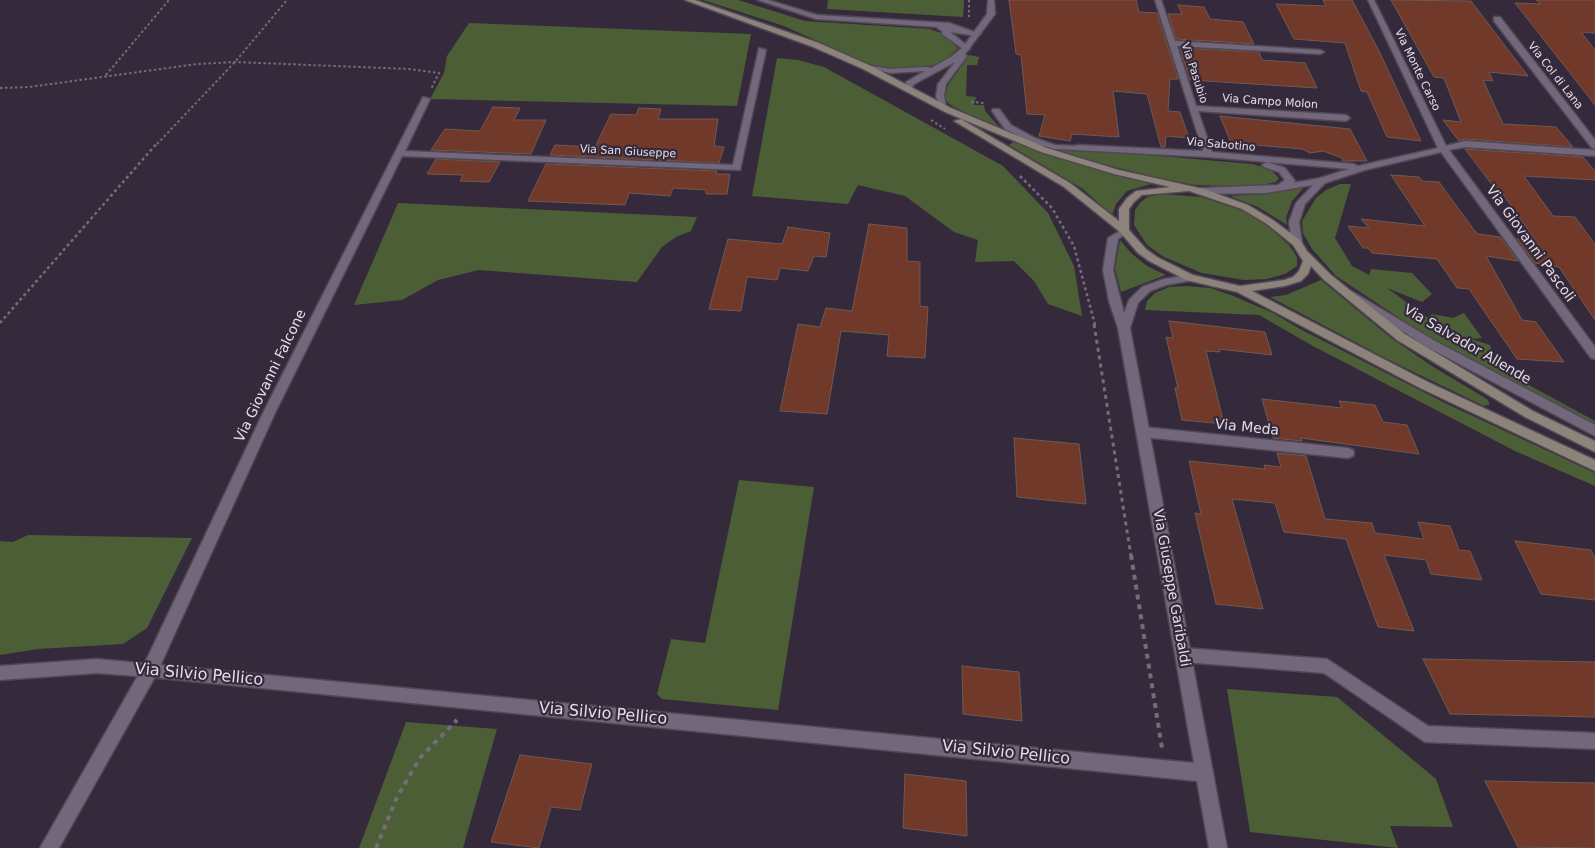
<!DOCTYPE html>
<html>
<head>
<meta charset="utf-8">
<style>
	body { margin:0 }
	canvas { display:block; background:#342a3b }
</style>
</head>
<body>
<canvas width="1595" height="848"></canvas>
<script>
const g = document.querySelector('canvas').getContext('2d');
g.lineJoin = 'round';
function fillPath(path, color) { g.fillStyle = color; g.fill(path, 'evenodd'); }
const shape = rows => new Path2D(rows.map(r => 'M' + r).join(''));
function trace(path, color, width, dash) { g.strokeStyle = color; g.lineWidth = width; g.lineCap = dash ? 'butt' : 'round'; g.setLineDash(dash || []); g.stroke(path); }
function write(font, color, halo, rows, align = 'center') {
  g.font = font + ' "DejaVu Sans",sans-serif'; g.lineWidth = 4.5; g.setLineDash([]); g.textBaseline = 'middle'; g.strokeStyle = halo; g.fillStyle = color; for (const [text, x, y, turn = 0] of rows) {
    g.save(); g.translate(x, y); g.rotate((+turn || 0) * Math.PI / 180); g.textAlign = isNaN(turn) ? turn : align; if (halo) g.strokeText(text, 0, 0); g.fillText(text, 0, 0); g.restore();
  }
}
const green = shape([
	[703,0,738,0,805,21,930,29,941,33,958,48,946,60,934,65,920,68,885,69,864,62,784,26],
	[828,0,964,0,963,17,827,9],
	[469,23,751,34,737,106,430,99,444,73,447,56],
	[969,55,979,57,977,65,967,65,966,96,976,97,974,105,984,105,985,111,1000,128,1020,137,1044,146,1252,164,1270,169,1279,178,1276,182,1252,187,1195,185,1159,178,1087,160,1049,148,1020,137,980,120,949,104,945,98,948,85],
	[777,58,798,60,824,67,1003,166,1048,213,1074,266,1082,316,1048,304,1034,281,1014,261,975,262,978,240,954,232,905,196,858,185,848,204,752,196],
	[1013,142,1074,163,1151,184,1127,191,1116,204,1112,215,1083,189,1009,145],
	[1340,184,1351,184,1335,238,1352,266,1369,275,1371,269,1412,273,1432,294,1422,302,1387,288,1428,318,1432,314,1453,318,1464,313,1482,338,1471,339,1490,345,1494,356,1486,359,1503,371,1595,421,1595,427,1428,337,1336,276,1312,249,1303,233,1302,221,1316,198,1326,190],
	[1306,185,1292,201,1286,218,1287,225,1258,207,1230,196,1267,194],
	[1163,194,1201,197,1241,210,1261,220,1289,245,1297,257,1297,266,1285,274,1267,279,1244,280,1202,273,1164,257,1147,245,1134,225,1135,210,1140,203,1147,197],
	[398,203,697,217,691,231,676,237,662,247,637,282,479,270,438,280,402,300,354,305],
	[1120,240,1131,253,1147,266,1166,275,1121,292,1115,269],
	[1321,280,1391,338,1435,368,1487,399,1490,404,1484,406,1389,360,1270,297,1286,295],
	[1187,286,1210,288,1231,295,1273,313,1300,329,1447,404,1595,473,1595,486,1515,451,1313,346,1259,315,1145,310,1147,301,1155,293,1169,287],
	[739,480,814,487,778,710,662,699,657,694,671,639,705,643],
	[28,535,192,538,147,628,123,644,38,649,0,655,0,541,13,542],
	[1227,689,1337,697,1436,779,1453,827,1390,826,1398,848,1250,832],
	[406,722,497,729,463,848,359,848]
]);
const building = shape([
	[1009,0,1136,0,1139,12,1157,13,1178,79,1170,79,1168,111,1180,112,1189,138,1166,136,1165,147,1161,147,1147,94,1113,91,1119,137,1072,134,1070,141,1039,136,1045,115,1027,114,1021,55,1016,54,1009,0],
	[1323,0,1352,0,1379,51,1421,141,1387,137,1367,92,1361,91,1345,43,1294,39,1276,4,1326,6,1323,0],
	[1391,0,1471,1,1528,76,1489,72,1493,81,1483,80,1503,124,1556,127,1573,147,1465,139,1459,141,1443,120,1461,122,1444,78,1434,77,1391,0],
	[1536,0,1595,0,1595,33,1581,32,1595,50,1595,105,1515,3,1541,4,1536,0],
	[1178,5,1204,7,1210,19,1243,22,1254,44,1176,39,1168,14,1182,14,1178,5],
	[1180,48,1259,52,1262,60,1305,63,1317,88,1190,80,1180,48],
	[493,107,520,108,514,120,546,120,531,154,431,150,445,129,480,131,493,107],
	[639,108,661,109,658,119,718,119,714,146,724,147,719,163,550,155,555,145,595,147,611,114,636,115,639,108],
	[1220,116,1350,129,1367,161,1343,161,1342,158,1323,151,1310,153,1302,149,1231,143,1220,116],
	[1465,149,1583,157,1595,171,1595,180,1524,176,1553,216,1575,217,1595,244,1595,320,1559,267,1535,263,1517,239,1536,241,1500,190,1496,190,1465,149],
	[436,159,500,162,489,182,460,181,463,175,427,174,436,159],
	[546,164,717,171,716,174,730,174,727,194,706,194,706,190,673,188,670,196,629,193,625,205,528,201,546,164],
	[1391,175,1419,177,1422,181,1439,182,1474,230,1478,234,1500,237,1518,261,1486,256,1522,320,1536,322,1564,362,1517,359,1469,289,1457,288,1437,259,1372,253,1368,248,1363,248,1348,226,1369,228,1361,219,1425,226,1391,175],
	[869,224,907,228,907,261,920,262,920,306,928,307,925,358,887,356,889,335,841,331,827,414,780,411,798,324,820,327,826,308,852,311,869,224],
	[788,227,830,233,826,257,814,256,808,271,780,268,777,280,747,277,741,311,709,309,728,239,782,244,788,227],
	[1169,321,1265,332,1272,355,1219,349,1220,352,1206,351,1224,424,1182,420,1175,388,1178,388,1166,337,1173,338,1169,321],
	[1262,399,1342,408,1339,401,1375,405,1383,422,1407,425,1419,454,1301,438,1302,441,1273,438,1262,399],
	[1014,438,1079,444,1086,504,1017,497,1014,438],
	[1277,453,1306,456,1325,519,1372,523,1375,533,1424,539,1418,522,1450,526,1459,550,1470,551,1482,580,1431,574,1426,560,1384,555,1414,631,1378,627,1346,539,1284,532,1275,503,1232,499,1263,609,1216,604,1195,513,1201,514,1189,461,1265,469,1264,465,1281,467,1277,453],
	[1515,541,1591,550,1595,558,1595,600,1541,594,1515,541],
	[1423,659,1595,662,1595,717,1450,714,1423,659],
	[962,666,1019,672,1022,721,963,714,962,666],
	[520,755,592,764,580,810,551,807,539,848,491,842,520,755],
	[905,774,966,781,967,836,903,828,905,774],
	[1485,781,1595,783,1595,848,1518,847,1485,781]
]);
const pathFar3 = shape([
	[969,0,969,17],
	[106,75,169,0],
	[0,88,29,87,197,64,235,62,409,69,439,73,431,89],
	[971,102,985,103],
	[931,120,945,129],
	[157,144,235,62,287,0]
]);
const pathFar2 = shape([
	[1020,176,1052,208,1074,246,1095,325],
	[0,323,158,142]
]);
const pathFar1 = shape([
	[1094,324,1131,556]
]);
const path = shape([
	[1131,555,1162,748],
	[376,848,397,797,420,758,457,720]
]);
const service = shape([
	[993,109,999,109,1011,125,1035,138,1055,145,1078,146,1082,148,1078,150,1054,149,1029,142,1005,129,992,111,993,109]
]);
const minor = shape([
	[758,0,768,0,817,15,949,23,981,34,977,36,950,32,969,47,970,49,966,51,942,34,942,31,937,28,938,27,816,19,758,0],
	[1155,0,1161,0,1175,41,1320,50,1324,52,1320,54,1177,46,1196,106,1346,115,1350,118,1346,121,1198,111,1212,152,1354,164,1358,166,1438,148,1368,0,1374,0,1446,146,1465,141,1595,150,1595,156,1465,147,1449,150,1595,347,1595,359,1591,358,1441,152,1365,170,1325,183,1305,204,1299,222,1302,243,1297,246,1292,243,1289,222,1296,203,1313,185,1266,193,1201,194,1196,191,1201,188,1278,185,1285,180,1279,172,1264,167,1262,165,1267,162,1285,168,1295,181,1293,183,1320,178,1349,169,1208,157,1075,150,1075,146,1078,145,1203,151,1155,0],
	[1494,17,1500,17,1595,140,1595,149,1592,148,1494,21,1494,17],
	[759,48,766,50,740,170,402,156,275,413,156,675,59,848,40,848,144,665,263,413,423,97,430,99,405,151,733,165,759,48],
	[1353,292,1435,341,1595,425,1595,436,1427,347,1349,297,1348,295,1353,292],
	[1143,427,1348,448,1353,450,1354,453,1353,456,1348,458,1143,437,1137,432,1143,427],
	[1184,648,1327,659,1428,726,1595,733,1595,749,1425,742,1324,673,1184,662,1179,660,1176,655,1179,650,1184,648]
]);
const tertiary = shape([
	[988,0,994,0,995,14,965,54,967,56,946,84,944,96,947,110,941,110,936,96,938,84,955,62,918,82,913,85,912,91,909,91,905,89,906,82,925,71,890,73,862,67,866,65,890,69,927,67,931,68,951,57,963,47,987,14,988,0],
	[1125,228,1130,231,1118,239,1113,270,1124,313,1129,300,1142,287,1164,279,1190,275,1195,278,1194,280,1166,285,1150,291,1138,303,1130,328,1227,848,1209,848,1197,781,150,677,97,673,0,680,0,666,97,659,1194,763,1118,328,1109,301,1103,270,1108,238,1125,228]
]);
const secondary = shape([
	[685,0,695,0,819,43,869,65,951,108,1047,148,1119,170,1204,189,1248,205,1273,220,1301,241,1307,251,1331,275,1405,334,1533,411,1595,441,1595,452,1525,417,1397,340,1323,279,1311,266,1308,274,1301,281,1285,286,1252,291,1428,382,1595,460,1595,471,1420,388,1237,292,1186,280,1149,261,1138,253,1120,232,1064,187,954,121,961,119,1070,183,1119,221,1119,209,1127,198,1136,191,1170,187,1114,174,1041,152,945,112,863,69,813,47,685,0],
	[1189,191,1242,209,1267,224,1293,245,1303,261,1299,271,1293,277,1284,280,1240,286,1193,275,1157,257,1146,249,1129,230,1129,209,1134,202,1142,195,1189,191]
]);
const farStreetnames = [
	["Via Monte Carso",1417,70,64],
	["Via Pasubio",1194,73,72],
	["Via Col di Lana",1555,76,52],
	["Via Campo Molon",1270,102,4],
	["Via Sabotino",1221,145,5],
	["Via San Giuseppe",628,152,3]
];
const streetNames = [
	["Via Giovanni Pascoli",1530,244,54],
	["Via Salvador Allende",1467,345,30],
	["Via Giovanni Falcone",271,376,-64],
	["Via Meda",1247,428,6],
	["Via Giuseppe Garibaldi",1171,588,80]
];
const nearStreetnames = [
	["Via Silvio Pellico",199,675,5],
	["Via Silvio Pellico",603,714,5],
	["Via Silvio Pellico",1006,753,6]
];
fillPath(green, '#4c5e36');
fillPath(building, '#713929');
trace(building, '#705952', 1);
trace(service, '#504855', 3);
trace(minor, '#504855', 3);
trace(tertiary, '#504855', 3);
trace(secondary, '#504855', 3);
trace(pathFar3, '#746c7b', 2, [2.5, 2.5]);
trace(pathFar2, '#746c7b', 2.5, [3, 3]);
trace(pathFar1, '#746c7b', 3, [4, 4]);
trace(path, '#746c7b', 4, [5, 5]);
fillPath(service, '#73687b');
fillPath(minor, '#73687b');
fillPath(tertiary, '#73687b');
fillPath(secondary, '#8c837b');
write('11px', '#e3dde8', '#342a3b', farStreetnames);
write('14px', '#e3dde8', '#342a3b', streetNames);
write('16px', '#e3dde8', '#342a3b', nearStreetnames);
</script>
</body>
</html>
